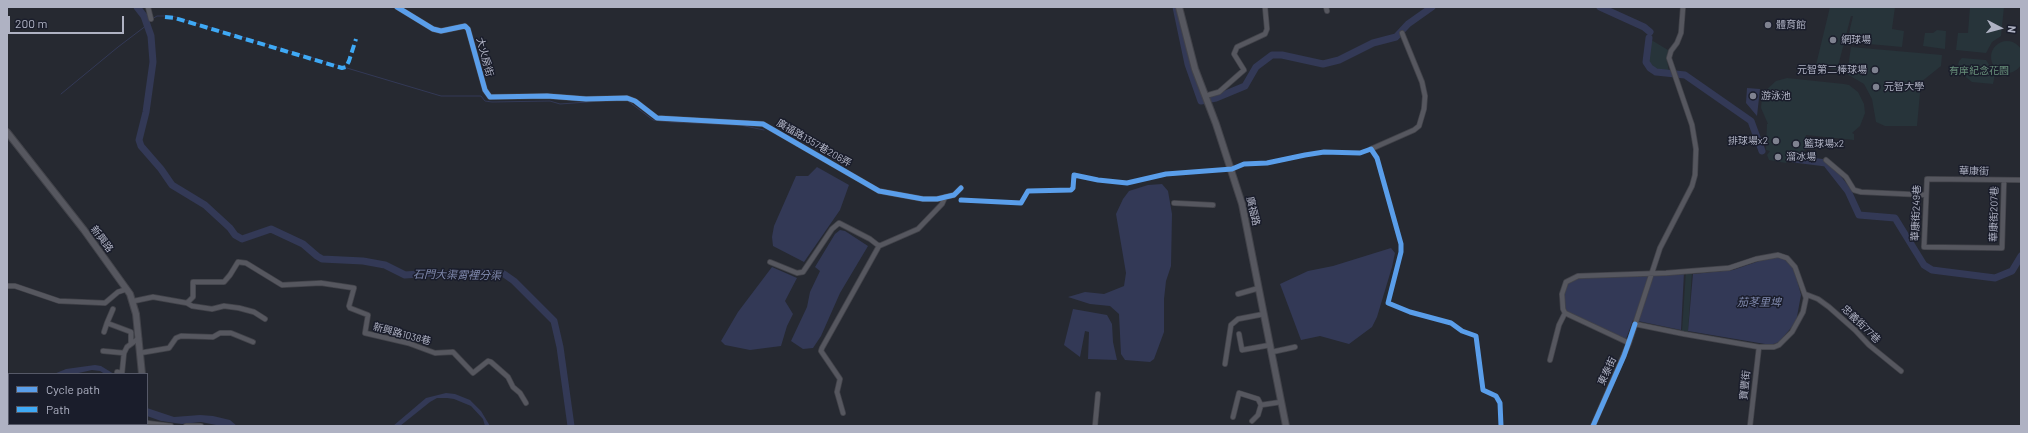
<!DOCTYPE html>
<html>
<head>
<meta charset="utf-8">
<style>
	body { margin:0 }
	#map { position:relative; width:2028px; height:433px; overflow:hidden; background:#262931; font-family:Barlow,sans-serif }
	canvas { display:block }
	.frame { position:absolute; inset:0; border:8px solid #afb2c3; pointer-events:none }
	.legend { position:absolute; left:8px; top:373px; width:140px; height:52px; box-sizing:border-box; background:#1a1d2b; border:1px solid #565968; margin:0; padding:5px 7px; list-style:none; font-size:12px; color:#afb2c3 }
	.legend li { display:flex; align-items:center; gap:8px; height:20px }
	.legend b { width:20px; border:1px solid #565968 }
	.north { position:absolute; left:1980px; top:8px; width:40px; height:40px; -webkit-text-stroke:3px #1a1d2b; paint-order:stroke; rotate:96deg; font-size:11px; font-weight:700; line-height:16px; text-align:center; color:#afb2c3 }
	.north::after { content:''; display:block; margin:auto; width:14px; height:18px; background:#afb2c3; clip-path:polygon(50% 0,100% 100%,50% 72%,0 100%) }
	.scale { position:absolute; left:8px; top:16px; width:116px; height:18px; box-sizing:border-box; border:2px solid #afb2c3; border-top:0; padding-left:5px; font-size:12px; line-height:14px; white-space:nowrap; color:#afb2c3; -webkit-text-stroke:3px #1a1d2b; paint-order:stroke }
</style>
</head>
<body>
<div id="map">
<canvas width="2028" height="433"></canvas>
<div class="frame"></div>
<ul class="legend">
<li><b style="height:5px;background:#5a9eea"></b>Cycle path</li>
<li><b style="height:5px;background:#3fa9f5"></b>Path</li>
</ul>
<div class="north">N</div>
<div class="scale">200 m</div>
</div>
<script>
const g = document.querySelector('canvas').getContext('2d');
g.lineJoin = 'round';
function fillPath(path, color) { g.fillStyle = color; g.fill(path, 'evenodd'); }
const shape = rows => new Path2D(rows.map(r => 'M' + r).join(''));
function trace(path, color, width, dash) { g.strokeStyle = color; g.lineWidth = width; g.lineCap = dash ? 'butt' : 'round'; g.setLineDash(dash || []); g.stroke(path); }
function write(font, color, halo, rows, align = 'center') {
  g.font = font + ' Barlow,"Noto Sans TC",sans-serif'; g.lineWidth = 3; g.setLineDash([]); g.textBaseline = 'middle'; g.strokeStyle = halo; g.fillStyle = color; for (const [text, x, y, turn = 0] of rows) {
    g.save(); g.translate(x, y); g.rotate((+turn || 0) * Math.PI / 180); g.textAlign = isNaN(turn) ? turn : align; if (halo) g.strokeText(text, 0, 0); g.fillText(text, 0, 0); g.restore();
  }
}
const green = shape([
	[1830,7,1895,7,1892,29,1904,31,1902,47,1847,42,1853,16,1851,16,1837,70,1816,65],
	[1970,7,2004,7,2001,36,1992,42,1986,53,1956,50,1958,33,1968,33],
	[1937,30,1946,31,1945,49,1923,46,1925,33,1933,33],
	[1648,38,1668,50,1667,60,1669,72,1650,67,1647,50],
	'1991 57a16 16 0 1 1 32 0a16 16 0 1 1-32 0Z',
	[1851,47,1942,55,1941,66,1921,82,1917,126,1885,126,1876,122,1872,99,1864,84,1847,74],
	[1962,58,1986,60,1995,74,1993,84,1972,82,1957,70,1959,61],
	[1787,78,1844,84,1849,85,1858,92,1864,104,1865,113,1860,126,1852,133,1854,134,1854,140,1806,135,1804,155,1787,154,1789,158,1786,163,1769,160,1767,155,1770,151,1766,150,1767,124,1768,124,1761,108,1762,97,1765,91,1776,81],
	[1686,271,1692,271,1688,332,1682,331]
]);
const water = shape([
	[1747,88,1760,89,1757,116,1746,103],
	[817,167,849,185,840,210,804,262,773,246,772,237,774,226,796,176,808,176],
	[1162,184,1168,191,1172,214,1171,266,1166,281,1164,299,1164,332,1154,359,1150,362,1125,360,1121,354,1119,314,1110,306,1090,304,1068,297,1085,292,1104,294,1124,286,1126,273,1116,214,1123,199,1129,191,1148,185],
	[840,230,845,231,868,246,840,293,821,336,813,348,803,349,791,341,807,307,810,292,820,271,815,267,835,234],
	[1391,248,1395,253,1392,267,1377,317,1372,327,1349,344,1320,336,1301,340,1280,284,1308,271,1333,266],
	[1777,257,1784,258,1794,268,1801,295,1796,322,1779,342,1771,345,1688,331,1693,274,1733,270,1762,260],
	[772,267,797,278,785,301,793,314,787,326,781,346,750,350,725,345,721,341,738,312],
	[1684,272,1681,330,1633,320,1626,339,1565,311,1563,301,1566,283,1572,278,1646,276],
	[1073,309,1107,315,1112,324,1113,342,1117,360,1088,359,1089,332,1085,331,1080,357,1064,345],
	[95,365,101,366,114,374,105,374,100,371,92,370,74,374,28,374,54,374,66,369],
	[446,393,455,394,470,400,481,411,490,426,485,426,483,419,471,406,454,399,447,398,437,398,430,402,400,426,393,426,426,398],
	[147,408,174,417,200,415,213,416,230,420,237,426,221,426,201,422,182,424,161,421,147,416]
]);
const stream = shape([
	[152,19,157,16,172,16,441,96,481,96,485,101,492,102,550,101,560,104,615,100],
	[61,94,118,47,147,25,150,21],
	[628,101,653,120,671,122,740,125,764,130]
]);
const river = shape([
	[137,7,144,16,151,36,153,62,146,112,139,140,141,146,161,169,172,185,205,205,230,228,235,235,242,239,271,229,303,244,317,256,322,259,363,261,385,265,405,275,433,273,452,275,484,273,504,274,514,281,554,321,560,347,571,426],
	[1176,7,1188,64,1201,101,1216,98,1245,86,1256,67,1272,55,1282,55,1323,64,1339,60,1373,43,1396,37,1408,24,1432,7],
	[1600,7,1644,27,1650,32],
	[1649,38,1646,62,1650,68,1656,72,1685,75,1751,121,1762,151],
	[1794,159,1826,163,1848,191,1859,215,1895,218,1924,265,1932,270,1995,278,2012,271,2021,256]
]);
const minor = shape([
	[148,7,151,19],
	[397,7,433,29,441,31,465,26,468,29,485,90,490,97,547,96,586,99,627,98,635,101,657,118,763,124,879,191,923,199,937,199,954,195,961,188],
	[1326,7,1327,11],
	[1205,96,1219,92,1244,70,1234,54,1237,47,1265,34,1267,29,1265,7],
	[1371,149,1414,130,1419,126,1424,109,1425,96,1422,82,1402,33],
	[1826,160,1846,177,1854,190,1861,192,1926,195],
	[2004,180,2002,248,1924,247,1927,179,2021,180],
	[1174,203,1213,205],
	[770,262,797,273,803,272,832,229,839,223,870,239,879,246],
	[7,286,15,286,59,301,105,303,118,292,127,289],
	[1238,294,1259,288],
	[1805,294,1818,299,1829,307,1855,330,1869,345,1901,371],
	[134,301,153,297,187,303,193,297,193,282,224,282,230,275,238,262,246,263,282,285,321,283,354,288,349,306,350,308,368,315,365,333,408,343,435,353,453,352,473,373,488,361,491,362,508,377,513,387,520,393,526,403],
	[187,303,192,306,212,309,224,306,239,308,254,312,265,319],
	[113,309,107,323,131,332,131,344],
	[104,332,107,323],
	[1239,334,1242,350,1270,345],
	[1629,343,1565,313,1563,309,1562,294,1566,282,1578,276,1666,273,1729,268,1756,259,1778,255,1787,258,1795,267,1806,298,1803,312,1792,332,1779,345,1774,347,1759,347,1684,334,1635,324],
	[103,351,124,353],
	[1272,352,1295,347],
	[140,353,169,348,176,338,181,336,213,337,220,333,231,333,253,342],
	[1550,360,1559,325,1565,313],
	[1225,364,1231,325,1238,319,1264,314],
	[117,372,122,373,124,353,127,347,139,338],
	[1261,405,1281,402],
	[843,413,837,392,840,379,821,351,822,348,879,246,918,229,942,204,945,197],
	[1233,417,1239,393,1258,399,1261,405],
	[1252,421,1258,415,1261,405],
	[147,423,171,426],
	[186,426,201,426],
	[1095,426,1098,394],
	[1593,426,1629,343,1660,248,1692,186,1695,175,1696,149,1692,125,1669,58,1671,51,1677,43,1681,33,1683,7],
	[1750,426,1759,347]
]);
const tertiary = shape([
	[1179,7,1195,69,1216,124,1242,204,1286,426],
	[7,132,84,230,130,294,136,314,142,374],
	[147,424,147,426]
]);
const quiet = shape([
	[165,17,175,18,342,68,346,67,349,61,356,39]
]);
const cycleway = shape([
	[397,7,433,29,441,31,465,26,468,29,485,90,490,97,547,96,586,99,627,98,635,101,657,118,763,124,879,191,923,199,937,199,954,195,961,188],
	[961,200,1021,203,1028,191,1071,190,1073,188,1074,175,1098,180,1127,183,1166,174,1232,169,1244,164,1267,163,1305,155,1324,152,1360,153,1371,149,1377,158,1401,244,1401,252,1388,303,1410,312,1451,323,1462,331,1476,336,1483,390,1496,396,1500,403,1501,426],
	[1593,426,1624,356,1635,324]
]);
const markers = [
	[1768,25,4,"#7f8290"],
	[1833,40,4,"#7f8290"],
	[1875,70,4,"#7f8290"],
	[1876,87,4,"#7f8290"],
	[1753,96,4,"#7f8290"],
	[1776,141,4,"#7f8290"],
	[1796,144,4,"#7f8290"],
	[1778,157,4,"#7f8290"]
];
const poiNames = [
	["體育館",1776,25],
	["網球場",1841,40],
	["元智第二棒球場",1867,70,"right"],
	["元智大學",1884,87],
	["游泳池",1761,96],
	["排球場x2",1768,141,"right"],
	["籃球場x2",1804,144],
	["溜冰場",1786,157]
];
const streetNames = [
	["大火房街",485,57,75],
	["廣福路1357巷206弄",814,143,30],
	["華康街",1974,171,1],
	["廣福路",1253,211,77],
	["華康街249巷",1916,213,-88],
	["華康街207巷",1994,214,-89],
	["新興路",102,239,53],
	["忠義街77巷",1861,324,44],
	["新興路1038巷",402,334,15],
	["東泰街",1607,371,-65],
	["寶豐街",1745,385,-84]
];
const parkNames = [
	["有庠紀念花園",1979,71]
];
const waterNames = [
	["石門大渠霄裡分渠",457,275,1],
	["茄苳里埤",1759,302]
];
fillPath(green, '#27343a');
fillPath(water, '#333956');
trace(stream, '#333956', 1);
trace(river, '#333956', 7);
trace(minor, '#42434a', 6);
trace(tertiary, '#42434a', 8);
trace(minor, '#56575f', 4.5);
trace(tertiary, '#56575f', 6);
trace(quiet, '#3fa9f5', 4, [8, 4]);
trace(cycleway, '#5a9eea', 5);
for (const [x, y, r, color] of markers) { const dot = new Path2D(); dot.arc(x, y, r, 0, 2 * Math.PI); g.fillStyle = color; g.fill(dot); trace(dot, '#1a1d2b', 1.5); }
write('10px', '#afb2c3', '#1a1d2b', poiNames, 'left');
write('10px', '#afb2c3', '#1a1d2b', streetNames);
write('10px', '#69917b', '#1a1d2b', parkNames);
write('italic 11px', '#808aae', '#1a1d2b', waterNames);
</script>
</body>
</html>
